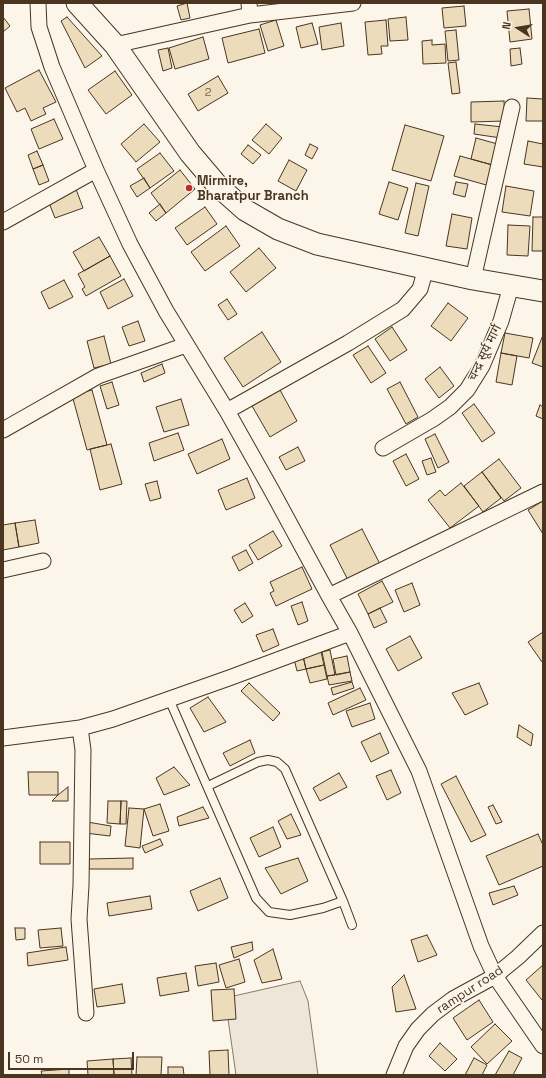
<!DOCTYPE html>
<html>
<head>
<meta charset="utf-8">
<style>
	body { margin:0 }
	#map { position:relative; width:546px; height:1078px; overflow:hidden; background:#fbf6e9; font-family:"Space Grotesk",sans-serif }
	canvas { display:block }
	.frame { position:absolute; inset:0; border:4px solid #4a3520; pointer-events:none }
	.north { position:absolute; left:498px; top:8px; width:40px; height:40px; -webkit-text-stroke:3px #fbf6e9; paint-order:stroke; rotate:282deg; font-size:11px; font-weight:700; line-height:16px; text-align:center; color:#4a3520 }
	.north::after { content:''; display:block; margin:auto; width:14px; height:18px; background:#4a3520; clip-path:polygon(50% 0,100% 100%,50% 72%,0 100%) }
	.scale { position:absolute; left:8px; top:1052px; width:126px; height:18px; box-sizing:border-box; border:2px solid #4a3520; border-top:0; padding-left:5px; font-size:12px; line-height:14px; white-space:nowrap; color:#4a3520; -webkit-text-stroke:3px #fbf6e9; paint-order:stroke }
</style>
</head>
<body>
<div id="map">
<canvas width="546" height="1078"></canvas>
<div class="frame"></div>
<div class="north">N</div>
<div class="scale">50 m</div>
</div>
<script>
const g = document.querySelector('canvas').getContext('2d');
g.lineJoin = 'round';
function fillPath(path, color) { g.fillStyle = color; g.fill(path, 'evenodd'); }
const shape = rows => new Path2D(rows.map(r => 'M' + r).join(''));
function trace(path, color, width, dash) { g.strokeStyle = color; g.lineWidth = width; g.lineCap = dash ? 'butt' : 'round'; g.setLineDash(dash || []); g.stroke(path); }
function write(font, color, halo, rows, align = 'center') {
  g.font = font + ' "Space Grotesk","Noto Sans Devanagari",sans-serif'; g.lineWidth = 3; g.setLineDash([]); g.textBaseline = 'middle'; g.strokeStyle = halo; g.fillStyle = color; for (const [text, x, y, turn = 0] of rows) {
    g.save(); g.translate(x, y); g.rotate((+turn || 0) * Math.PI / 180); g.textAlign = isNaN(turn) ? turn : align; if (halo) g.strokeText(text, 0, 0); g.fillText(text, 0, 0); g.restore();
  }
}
const green = shape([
	[300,981,308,1001,318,1075,236,1075,225,998,300,981]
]);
const building = shape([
	[187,3,190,18,181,20,177,6,187,3],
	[464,6,466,26,444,28,442,8,464,6],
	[529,9,532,39,510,42,507,11,529,9],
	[3,17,10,26,3,32,3,17],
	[67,17,102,56,85,68,61,21,67,17],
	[406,17,408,40,390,41,388,19,406,17],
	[276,20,284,46,268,51,260,25,276,20],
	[386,20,388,46,381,46,382,54,368,55,365,22,386,20],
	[312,23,318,44,301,48,296,27,312,23],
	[341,23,344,46,322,50,319,27,341,23],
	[259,29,265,53,228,63,222,38,259,29],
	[456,30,459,60,448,61,445,31,456,30],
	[203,37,209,59,175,69,169,48,203,37],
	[432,40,432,45,445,44,446,63,423,64,422,41,432,40],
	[168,48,172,68,163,71,158,50,168,48],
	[520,48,522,64,511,66,510,49,520,48],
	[456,62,460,93,452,94,448,63,456,62],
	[39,70,56,102,43,108,46,114,31,121,25,108,17,112,5,88,39,70],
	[115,71,132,95,106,114,88,90,115,71],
	[218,76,228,93,198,111,188,94,218,76],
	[527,98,543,99,543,121,526,121,527,98],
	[504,101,505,121,471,122,471,102,504,101],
	[54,119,63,139,39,149,31,129,54,119],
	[144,124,160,142,136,162,121,144,144,124],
	[266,124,282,138,269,154,252,140,266,124],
	[475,124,503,127,501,138,474,134,475,124],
	[405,125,444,136,431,181,392,170,405,125],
	[476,138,501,145,496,166,471,159,476,138],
	[528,141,543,144,543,167,524,164,528,141],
	[310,144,318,148,312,159,305,155,310,144],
	[248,145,261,155,253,164,241,154,248,145],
	[37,151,43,165,33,169,28,155,37,151],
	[160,153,174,171,150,188,137,169,160,153],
	[460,156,496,166,490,186,454,176,460,156],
	[289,160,307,170,296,191,278,181,289,160],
	[43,165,49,181,39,185,33,169,43,165],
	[180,170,195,189,166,213,151,193,180,170],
	[144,178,150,188,137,197,130,186,144,178],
	[389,182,408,188,398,220,379,214,389,182],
	[456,182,468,184,465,197,453,194,456,182],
	[416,183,429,186,418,236,405,233,416,183],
	[506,186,534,191,530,216,502,212,506,186],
	[76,189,83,208,55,218,48,200,76,189],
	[160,204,166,213,156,221,149,213,160,204],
	[205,207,217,224,187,245,175,228,205,207],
	[452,214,472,218,467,249,446,246,452,214],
	[533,217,543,217,543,251,532,251,533,217],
	[508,225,530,226,528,256,507,255,508,225],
	[226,226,240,246,205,271,191,252,226,226],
	[99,237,110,256,84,271,73,252,99,237],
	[259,248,276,268,246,292,230,272,259,248],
	[110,256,121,276,86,296,82,289,85,287,78,274,110,256],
	[124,279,133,296,108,309,100,292,124,279],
	[64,280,73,297,49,309,41,292,64,280],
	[227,299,237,314,228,320,218,305,227,299],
	[448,303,468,318,451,341,431,326,448,303],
	[138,321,145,341,129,346,122,327,138,321],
	[392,327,407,350,390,361,375,339,392,327],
	[262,332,281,362,243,387,224,358,262,332],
	[505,333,533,338,529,358,501,353,505,333],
	[543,335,543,367,532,363,543,335],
	[104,336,111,364,94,368,87,341,104,336],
	[368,346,386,373,371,383,353,355,368,346],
	[501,353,517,356,512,385,496,382,501,353],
	[162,364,165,373,144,382,141,373,162,364],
	[440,367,454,386,439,398,425,379,440,367],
	[112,382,119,405,107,409,100,386,112,382],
	[400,382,418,417,406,424,387,389,400,382],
	[92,390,107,445,87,450,72,395,92,390],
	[280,390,297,421,270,437,252,406,280,390],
	[181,399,189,425,164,432,156,407,181,399],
	[474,404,495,433,482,442,462,413,474,404],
	[540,405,543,407,543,419,536,416,540,405],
	[178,433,184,450,154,461,149,443,178,433],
	[435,434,449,462,438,468,425,439,435,434],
	[222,439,230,459,197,474,188,454,222,439],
	[111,444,122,484,100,490,90,449,111,444],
	[298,447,305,461,286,470,279,457,298,447],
	[406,454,419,479,406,486,393,461,406,454],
	[431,458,436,472,427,475,422,461,431,458],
	[499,459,521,488,504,501,482,472,499,459],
	[482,472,501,498,483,512,464,486,482,472],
	[247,478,255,498,226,510,218,490,247,478],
	[157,481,161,498,150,501,145,484,157,481],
	[461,483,479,506,450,528,428,500,440,490,445,496,461,483],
	[543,501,543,534,528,510,543,501],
	[35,520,39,543,19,547,15,523,35,520],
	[15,523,19,547,3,550,3,525,15,523],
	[362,529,382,568,350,584,330,545,362,529],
	[273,531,282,546,258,560,249,545,273,531],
	[246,550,253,563,239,571,232,557,246,550],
	[302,567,312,589,276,606,270,593,274,591,270,582,302,567],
	[382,581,393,602,368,614,358,594,382,581],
	[412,583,420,605,404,612,395,590,412,583],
	[302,602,308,621,298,625,291,606,302,602],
	[245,603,253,616,242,623,234,610,245,603],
	[380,608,387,622,374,628,368,614,380,608],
	[273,629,279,645,263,652,256,635,273,629],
	[543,632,543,661,542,662,528,642,543,632],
	[410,636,422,658,398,671,386,649,410,636],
	[330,650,335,675,327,676,322,652,330,650],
	[321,652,324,665,306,669,303,656,321,652],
	[303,656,306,669,297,671,294,659,303,656],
	[347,656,350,672,336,675,333,659,347,656],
	[324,665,327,679,310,683,306,669,324,665],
	[350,672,352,681,329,685,327,676,350,672],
	[352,682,354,688,333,695,331,688,352,682],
	[249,683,280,713,273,721,241,691,249,683],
	[479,683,488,704,465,715,452,693,479,683],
	[360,688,366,700,333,715,328,703,360,688],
	[208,697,226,722,204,732,190,708,208,697],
	[370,703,375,719,352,727,346,711,370,703],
	[519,725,533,734,531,746,517,737,519,725],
	[380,733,389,753,371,762,361,742,380,733],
	[250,740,255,753,230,766,223,753,250,740],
	[174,767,190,785,164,795,156,778,174,767],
	[391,770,401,793,387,800,376,776,391,770],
	[28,772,58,772,58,795,29,795,28,772],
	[339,773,347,787,320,801,313,788,339,773],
	[456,776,486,835,471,842,441,784,456,776],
	[68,787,68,801,52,801,58,795,68,787],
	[108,801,121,801,120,824,107,823,108,801],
	[121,801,127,801,126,824,120,824,121,801],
	[160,804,169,831,153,836,144,809,160,804],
	[493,805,502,822,496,824,488,807,493,805],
	[203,807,209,818,179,826,177,817,203,807],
	[129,808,144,809,140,848,125,846,129,808],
	[291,814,301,835,287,839,278,821,291,814],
	[87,822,111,826,110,836,85,833,87,822],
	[273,827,281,847,259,857,250,838,273,827],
	[538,834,543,845,543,866,499,885,486,856,538,834],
	[160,839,163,845,145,853,142,846,160,839],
	[40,842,70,842,70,864,40,864,40,842],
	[133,858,133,869,89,869,89,859,133,858],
	[298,858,308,881,281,894,265,868,298,858],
	[220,878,228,898,198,911,190,891,220,878],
	[514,886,518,895,493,905,489,893,514,886],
	[150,896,152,909,109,916,107,903,150,896],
	[15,928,25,928,25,939,16,940,15,928],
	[61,928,63,946,40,948,38,930,61,928],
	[427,935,437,955,418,962,411,940,427,935],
	[252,942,253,950,234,958,231,947,252,942],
	[66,947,68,960,28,966,27,953,66,947],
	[273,949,282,979,262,983,254,960,273,949],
	[239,959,245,982,226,988,219,965,239,959],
	[216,963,219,982,198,986,195,966,216,963],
	[543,965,543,999,542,1000,526,980,543,965],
	[186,973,189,991,160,996,157,978,186,973],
	[404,975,416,1009,396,1012,392,987,404,975],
	[122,984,125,1003,97,1007,94,989,122,984],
	[234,989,236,1019,213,1021,211,990,234,989],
	[479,1000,493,1022,467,1040,453,1018,479,1000],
	[495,1024,512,1041,487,1064,471,1047,495,1024],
	[440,1043,457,1059,445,1071,429,1056,440,1043],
	[228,1050,229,1075,210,1075,209,1051,228,1050],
	[509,1051,522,1058,513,1075,495,1075,509,1051],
	[137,1057,162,1057,161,1075,136,1075,137,1057],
	[131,1058,132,1075,114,1075,113,1059,131,1058],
	[474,1058,487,1065,482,1075,465,1075,474,1058],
	[113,1059,114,1075,88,1075,87,1061,113,1059],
	[168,1067,183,1067,184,1075,168,1075,168,1067],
	[69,1069,69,1075,42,1075,41,1071,69,1069]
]);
const lane = shape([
	[169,699,256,898,269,912,290,915,323,908,343,901],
	[208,786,258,762,268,760,277,762,285,769,343,901,352,925]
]);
const street = shape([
	[38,3,39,27,52,67,96,170,130,244,166,311,227,411,272,491,329,596,350,633,419,771,481,946,495,976,543,1046],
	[250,15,353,3],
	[115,45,250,15,249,3],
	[3,222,96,170],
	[473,279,512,107],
	[227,411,348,343,403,309,420,289,426,268],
	[3,430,98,376,186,345],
	[383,448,433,419,450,407,467,390,482,366,501,321,511,286],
	[3,570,43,561],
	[329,596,543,492],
	[80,728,83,750,81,885,79,919,86,1013],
	[3,738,80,728,113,719,229,678,350,633],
	[394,1075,406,1046,418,1029,433,1014,453,999,495,976,518,957,543,933]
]);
const secondary = shape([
	[77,3,115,45,190,153,218,186,245,210,278,229,317,244,473,279,543,291]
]);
const markers = [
	[189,188,4,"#c62828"]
];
const numberNames = [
	["2",208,93]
];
const poiNames = [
	["Mirmire,",197,181],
	["Bharatpur Branch",197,196]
];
const streetNames = [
	["चन्द्र सूर्य मार्ग",485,353,-64],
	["rampur road",470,990,-33]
];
fillPath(green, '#ede6d9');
trace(green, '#887966', 1);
fillPath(building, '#ecdcbc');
trace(building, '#4a3520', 1);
trace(lane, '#4a3520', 10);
trace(street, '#4a3520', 17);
trace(secondary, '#4a3520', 23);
trace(lane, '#fbf6e9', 8);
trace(street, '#fbf6e9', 15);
trace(secondary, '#fbf6e9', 21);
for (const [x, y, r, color] of markers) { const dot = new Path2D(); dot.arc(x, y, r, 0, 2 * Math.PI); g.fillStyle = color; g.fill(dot); trace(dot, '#fbf6e9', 1.5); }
write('11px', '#725f47', null, numberNames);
write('bold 13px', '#4a3520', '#fbf6e9', poiNames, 'left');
write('13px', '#4a3520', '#fbf6e9', streetNames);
</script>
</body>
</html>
